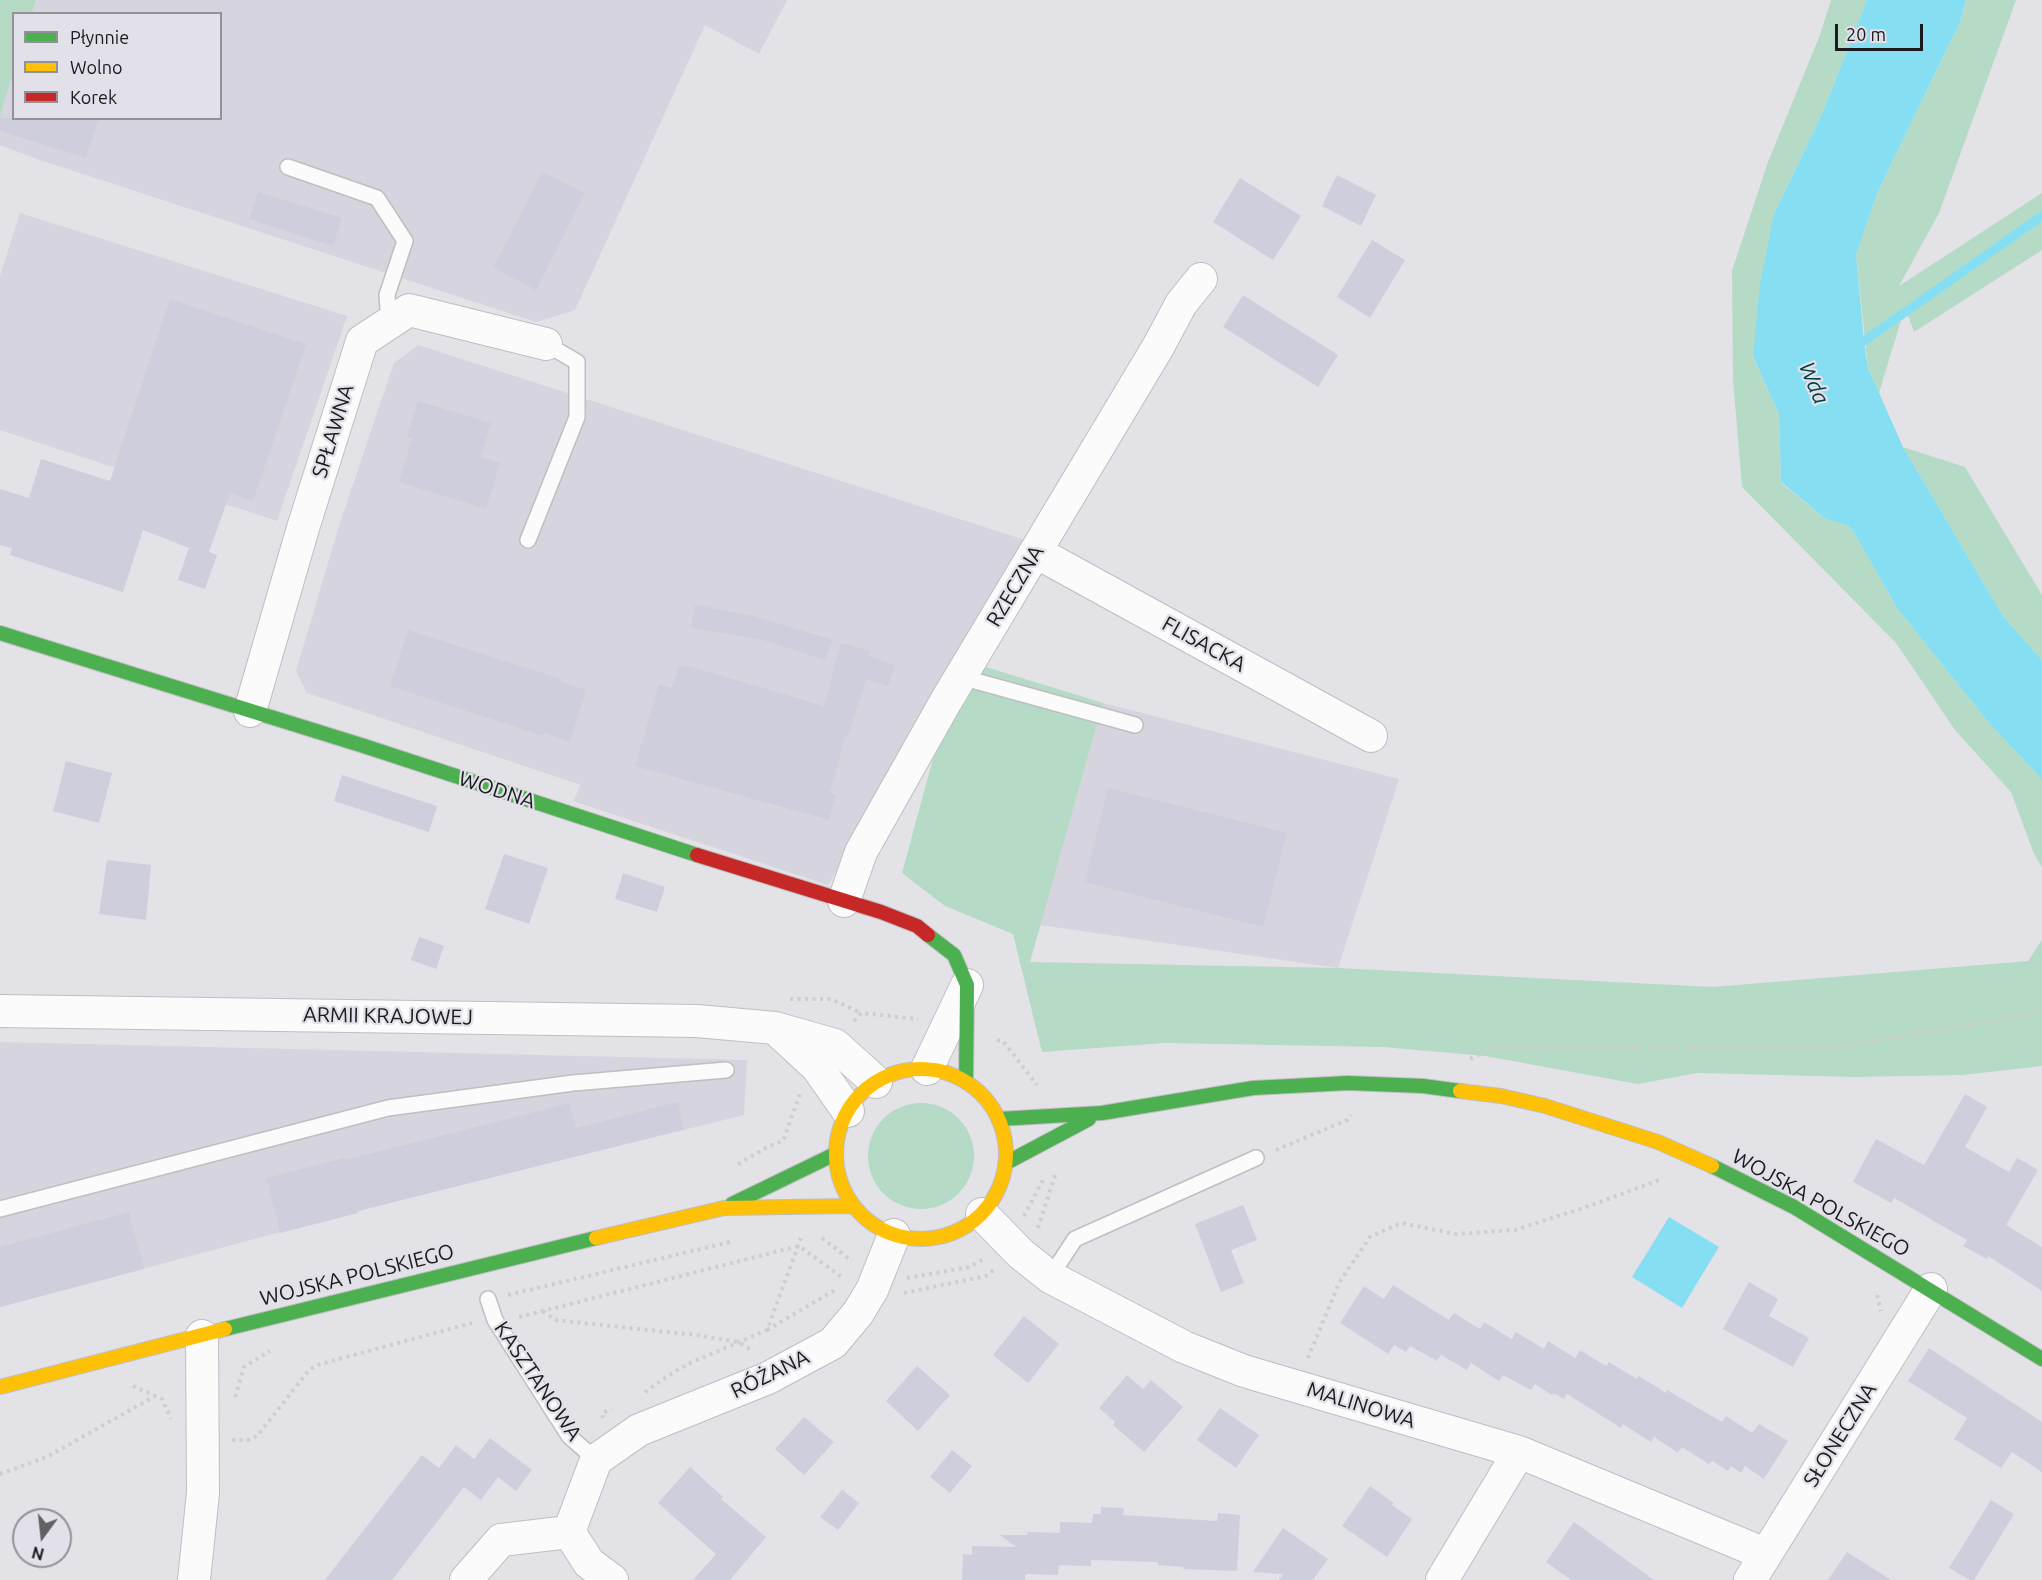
<!DOCTYPE html>
<html>
<head>
<meta charset="utf-8">
<style>
	body { margin:0 }
	#map { position:relative; width:2042px; height:1580px; overflow:hidden; background:#e3e2e6; font-family:Ubuntu,sans-serif }
	canvas { display:block }
	.legend { position:absolute; left:12px; top:12px; width:210px; height:108px; box-sizing:border-box; background:#e2e0e8; border:2px solid #929197; margin:0; padding:8px 10px; list-style:none; font-size:18px; color:#1b1a1d }
	.legend li { display:flex; align-items:center; gap:12px; height:30px }
	.legend b { width:30px; border:2px solid #929197 }
	.north { position:absolute; left:12px; top:1508px; width:60px; height:60px; box-sizing:border-box; background:#e2e0e8; border:2px solid #929197; border-radius:50%; rotate:195deg; font-size:16px; font-weight:700; line-height:24px; text-align:center; color:#1b1a1d }
	.north::after { content:''; display:block; margin:auto; width:21px; height:27px; background:#616063; clip-path:polygon(50% 0,100% 100%,50% 72%,0 100%) }
	.scale { position:absolute; left:1835px; top:24px; width:88px; height:27px; box-sizing:border-box; border:3px solid #1b1a1d; border-top:0; padding-left:8px; font-size:18px; line-height:21px; white-space:nowrap; color:#1b1a1d; -webkit-text-stroke:4px #e2e0e8; paint-order:stroke }
</style>
</head>
<body>
<div id="map">
<canvas width="2042" height="1580"></canvas>
<ul class="legend">
<li><b style="height:8px;background:#4caf50"></b>Płynnie</li>
<li><b style="height:8px;background:#ffc107"></b>Wolno</li>
<li><b style="height:8px;background:#c62828"></b>Korek</li>
</ul>
<div class="north">N</div>
<div class="scale">20 m</div>
</div>
<script>
const g = document.querySelector('canvas').getContext('2d');
g.lineJoin = 'round';
function fillPath(path, color) { g.fillStyle = color; g.fill(path, 'evenodd'); }
const shape = rows => new Path2D(rows.map(r => 'M' + r).join(''));
function trace(path, color, width, dash) { g.strokeStyle = color; g.lineWidth = width; g.lineCap = dash ? 'butt' : 'round'; g.setLineDash(dash || []); g.stroke(path); }
function write(font, color, halo, rows, align = 'center') {
  g.font = font + ' Ubuntu,sans-serif'; g.lineWidth = 4.5; g.setLineDash([]); g.textBaseline = 'middle'; g.strokeStyle = halo; g.fillStyle = color; for (const [text, x, y, turn = 0] of rows) {
    g.save(); g.translate(x, y); g.rotate((+turn || 0) * Math.PI / 180); g.textAlign = isNaN(turn) ? turn : align; if (halo) g.strokeText(text, 0, 0); g.fillText(text, 0, 0); g.restore();
  }
}
const built = shape([
	[36,0,787,0,759,54,705,25,575,310,536,322,37,159,0,145,0,117,13,73,14,118,220,118,220,14,32,13],
	[20,213,347,316,277,521,0,430,0,276],
	[418,345,1028,541,828,885,573,801,581,785,307,693,296,671,339,526,394,363],
	[1103,703,1399,779,1338,968,1040,925],
	[0,1042,747,1060,744,1115,389,1203,0,1307]
]);
const green = shape([
	[0,0,36,0,32,13,14,14,13,73,0,117],
	[1831,0,1867,0,1823,112,1774,214,1753,358,1779,414,1781,483,1826,519,1850,526,1897,608,1989,723,2042,779,2042,867,2034,854,2011,792,1955,730,1896,643,1742,487,1733,380,1732,271,1768,162,1820,35],
	[1966,0,2016,0,1939,213,1899,286,2042,193,2042,250,1914,332,1905,307,1879,393,1868,368,1856,255,1878,191,1960,22],
	[1903,447,1965,467,2042,595,2042,660,2003,616],
	[960,659,1103,703,1030,962,1338,968,1713,987,2028,961,2042,940,2042,1066,1963,1075,1854,1077,1697,1073,1638,1084,1485,1056,1383,1047,1165,1043,1042,1052,1013,934,945,906,902,873],
	'868 1156a53 53 0 1 1 106 0a53 53 0 1 1-106 0Z'
]);
const water = shape([
	[1867,0,1966,0,1960,22,1878,191,1856,255,1864,341,1868,368,1903,447,2003,616,2042,660,2042,779,1989,723,1897,608,1850,526,1826,519,1781,482,1779,414,1753,357,1760,284,1774,214,1823,112],
	[1669,1217,1719,1247,1682,1308,1632,1277]
]);
const stream = shape([
	[1864,341,2042,216]
]);
const building = shape([
	[0,118,99,118,86,158,0,131],
	[542,172,585,193,536,290,493,268],
	[1337,175,1376,195,1361,226,1322,206],
	[1240,178,1301,216,1273,260,1213,222],
	[258,192,342,218,333,246,249,219],
	[1372,240,1405,260,1370,318,1337,297],
	[1243,295,1338,355,1318,387,1223,327],
	[170,299,306,344,253,501,230,493,209,552,217,555,205,589,178,580,189,548,143,530,123,592,10,555,12,548,0,545,0,489,29,498,41,459,110,481],
	[418,401,491,423,481,457,500,463,486,509,399,482,412,439,407,437],
	[695,605,754,616,833,640,825,660,763,640,691,628],
	[408,630,561,679,561,682,586,690,570,742,544,733,543,736,390,686],
	[841,643,870,651,869,656,895,665,888,686,866,679,848,737,845,736,830,793,836,795,829,820,635,766,659,684,672,688,679,665,684,667,685,665,824,706],
	[66,761,112,773,99,823,53,811],
	[342,775,437,806,429,832,334,801],
	[1108,788,1287,833,1263,927,1085,882],
	[504,854,548,868,529,924,485,909],
	[107,860,151,865,146,920,99,914],
	[623,873,665,887,657,912,615,899],
	[419,937,444,946,436,969,411,960],
	[1965,1094,1987,1107,1965,1147,2009,1172,2017,1158,2038,1170,2006,1225,2042,1247,2042,1291,1988,1256,1987,1259,1963,1246,1967,1240,1894,1198,1891,1203,1853,1182,1876,1139,1924,1165],
	[678,1102,684,1129,358,1211,358,1213,280,1233,266,1178,344,1158,345,1160,570,1103,576,1128],
	[1243,1205,1257,1240,1231,1250,1244,1283,1221,1292,1195,1224],
	[129,1212,144,1269,0,1307,0,1247],
	[1749,1282,1778,1299,1769,1316,1809,1338,1793,1367,1723,1329],
	[1393,1285,1449,1320,1454,1313,1480,1329,1484,1322,1512,1339,1516,1332,1544,1349,1548,1341,1575,1358,1580,1350,1606,1366,1609,1362,1637,1379,1639,1376,1666,1393,1667,1390,1722,1422,1726,1416,1752,1433,1759,1424,1788,1441,1764,1479,1745,1466,1741,1473,1731,1466,1728,1471,1712,1461,1709,1464,1682,1447,1678,1453,1654,1437,1651,1442,1623,1424,1621,1428,1567,1394,1564,1399,1554,1393,1552,1395,1535,1384,1531,1390,1503,1375,1499,1381,1471,1363,1467,1370,1441,1355,1437,1361,1410,1346,1406,1352,1394,1345,1388,1354,1340,1323,1364,1286,1384,1299],
	[1024,1316,1059,1344,1028,1383,993,1355],
	[1929,1348,2042,1422,2042,1472,2012,1452,2001,1468,1954,1439,1967,1418,1908,1381],
	[917,1366,950,1395,918,1431,886,1401],
	[1127,1375,1143,1389,1151,1380,1183,1407,1144,1452,1113,1425,1115,1422,1099,1408],
	[1220,1408,1259,1435,1236,1468,1197,1440],
	[804,1417,834,1442,804,1475,775,1449],
	[490,1438,532,1470,516,1491,498,1477,481,1500,464,1487,392,1580,325,1580,422,1455,439,1468,456,1445,474,1459],
	[952,1450,972,1466,950,1493,930,1477],
	[690,1467,723,1497,721,1499,766,1537,730,1580,693,1580,716,1554,658,1503],
	[1370,1486,1394,1503,1392,1505,1412,1519,1387,1557,1342,1526],
	[842,1490,859,1503,838,1530,820,1517],
	[1991,1500,2014,1514,1974,1580,1970,1580,1949,1568],
	[1101,1507,1124,1508,1123,1515,1217,1521,1218,1513,1240,1515,1237,1571,1183,1569,1183,1567,1158,1565,1158,1562,1091,1560,1091,1566,1059,1565,1058,1575,1026,1574,1025,1580,962,1580,963,1554,972,1555,972,1546,1016,1547,1000,1535,1027,1535,1028,1532,1060,1533,1060,1522,1092,1523,1093,1514,1101,1514],
	[1574,1522,1654,1580,1571,1580,1546,1562],
	[1283,1528,1328,1559,1313,1580,1279,1580,1283,1574,1253,1572],
	[1847,1552,1891,1580,1828,1580]
]);
const path = shape([
	[790,999,831,999,861,1013],
	[854,1021,861,1013,918,1019],
	[997,1040,1003,1041,1037,1085],
	[1470,1059,1494,1047,1831,1048,2042,1012],
	[1276,1150,1347,1120,1351,1115],
	[738,1164,769,1146,783,1141,800,1094],
	[1024,1216,1043,1180],
	[1038,1228,1056,1172],
	[822,1238,852,1261],
	[907,1278,969,1267,984,1259],
	[904,1293,986,1276,995,1269],
	[508,1295,734,1241],
	[1877,1295,1881,1311],
	[543,1311,555,1320,696,1335,738,1342,753,1351],
	[519,1317,799,1246,843,1278],
	[767,1330,835,1290],
	[1308,1358,1339,1283,1370,1237,1401,1223,1456,1234,1515,1230,1592,1205,1662,1179],
	[133,1386,162,1399,171,1419],
	[645,1392,669,1375,688,1364,767,1330,801,1238],
	[235,1397,244,1367,270,1351],
	[603,1418,602,1413,612,1409],
	[232,1440,250,1440,258,1435,309,1370,317,1365,472,1323],
	[0,1474,47,1457,155,1396]
]);
const lane = shape([
	[288,167,377,198,405,241,387,295,389,323],
	[528,540,577,417,577,362,546,344],
	[961,677,1135,725],
	[0,1209,388,1108,573,1083,726,1070],
	[1050,1277,1075,1239,1256,1158],
	[488,1299,495,1320,569,1436,596,1460]
]);
const street = shape([
	[1036,552,1371,736],
	[250,711,303,528,362,341,409,310,546,344],
	[844,901,861,852,946,701,1158,347,1181,304,1201,279],
	[0,1011,697,1021,775,1028,835,1045,876,1082],
	[778,1031,817,1067,848,1111],
	[927,1069,967,985],
	[982,1214,1021,1254,1050,1277,1184,1347,1244,1371,1519,1452,1765,1554],
	[194,1580,203,1493,202,1336],
	[466,1580,501,1540,569,1532],
	[612,1580,589,1563,569,1532,596,1460,639,1430,768,1378,833,1343,858,1313,872,1290,894,1235],
	[1442,1580,1519,1452],
	[1750,1580,1931,1289]
]);
const fast = shape([
	[0,633,364,746,697,855],
	[928,935,954,955,967,985,966,1082],
	[999,1119,1102,1113,1253,1088,1348,1083,1423,1086,1460,1091],
	[1006,1163,1089,1119],
	[1712,1166,1794,1207,2042,1359],
	[732,1204,835,1154],
	[225,1329,596,1238]
]);
const slow = shape([
	'836 1154a85 85 0 1 1 170 0a85 85 0 1 1-170 0Z',
	[1460,1091,1501,1096,1545,1106,1658,1142,1712,1166],
	[596,1238,724,1208,852,1206],
	[0,1387,225,1329]
]);
const jam = shape([
	[697,855,881,912,917,926,928,935]
]);
const streetNames = [
	["SPŁAWNA",333,431,-73],
	["RZECZNA",1015,586,-59],
	["FLISACKA",1204,644,29],
	["WODNA",497,790,18],
	["ARMII KRAJOWEJ",388,1016,1],
	["WOJSKA POLSKIEGO",1821,1203,29],
	["WOJSKA POLSKIEGO",357,1275,-14],
	["RÓŻANA",770,1374,-26],
	["KASZTANOWA",538,1381,56],
	["MALINOWA",1361,1405,17],
	["SŁONECZNA",1840,1435,-58]
];
const waterNames = [
	["Wda",1814,383,67]
];
fillPath(built, '#d6d4de');
fillPath(green, '#b5dbc7');
fillPath(water, '#86def2');
trace(stream, '#86def2', 9);
fillPath(building, '#cfcedd');
trace(lane, '#bfbec1', 18);
trace(street, '#bfbec1', 34);
trace(fast, '#bfbec1', 16);
trace(slow, '#bfbec1', 16);
trace(jam, '#bfbec1', 16);
trace(path, '#cecece', 4, [3, 4.5]);
trace(lane, '#fbfbfb', 15);
trace(street, '#fbfbfb', 32);
trace(fast, '#4caf50', 14);
trace(slow, '#ffc107', 14);
trace(jam, '#c62828', 14);
write('21px', '#1b1a1d', '#e2e0e8', streetNames);
write('italic 22px', '#003c46', '#e2e0e8', waterNames);
</script>
</body>
</html>
